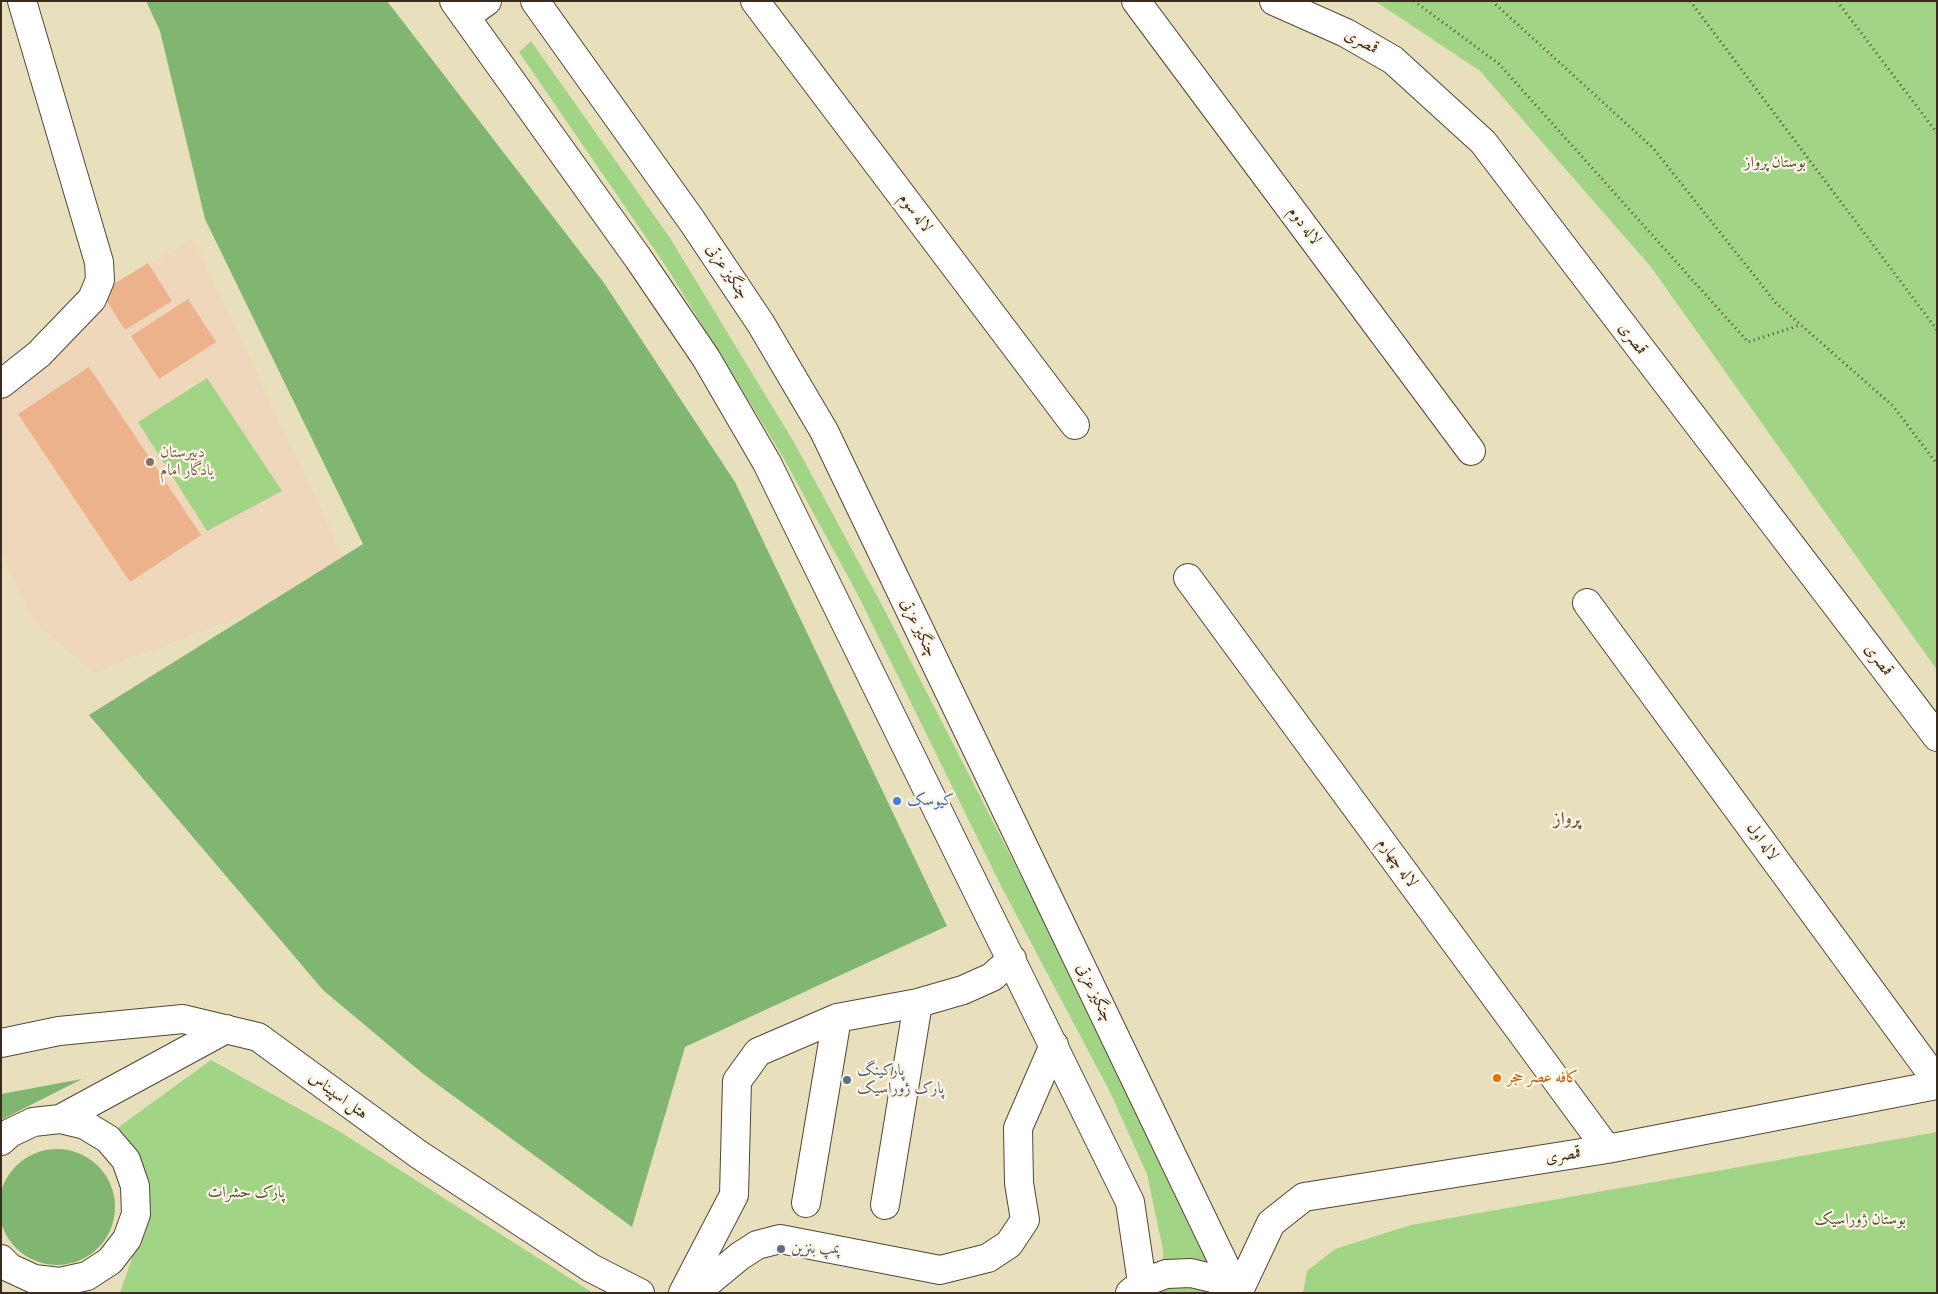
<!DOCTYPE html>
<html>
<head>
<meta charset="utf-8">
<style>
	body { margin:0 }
	#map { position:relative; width:1938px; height:1294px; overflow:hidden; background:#e8e0bc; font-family:"IM FELL French Canon",serif }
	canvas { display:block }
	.frame { position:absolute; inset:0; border:2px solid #3b2a1e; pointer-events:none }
</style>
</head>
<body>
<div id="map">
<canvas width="1938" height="1294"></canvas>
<div class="frame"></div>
</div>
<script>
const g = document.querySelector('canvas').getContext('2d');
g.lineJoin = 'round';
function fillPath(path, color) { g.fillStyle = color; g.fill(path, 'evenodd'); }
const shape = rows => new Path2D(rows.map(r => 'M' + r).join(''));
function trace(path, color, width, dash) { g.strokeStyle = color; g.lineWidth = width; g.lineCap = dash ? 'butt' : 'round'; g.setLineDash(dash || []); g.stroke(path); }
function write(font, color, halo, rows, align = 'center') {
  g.font = font + ' "IM FELL French Canon",Amiri,serif'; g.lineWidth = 4.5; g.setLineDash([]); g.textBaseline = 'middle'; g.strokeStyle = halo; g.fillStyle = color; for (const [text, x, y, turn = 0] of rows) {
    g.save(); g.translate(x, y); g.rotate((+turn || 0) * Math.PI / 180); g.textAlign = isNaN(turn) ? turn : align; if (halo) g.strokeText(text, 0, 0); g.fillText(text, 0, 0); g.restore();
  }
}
const built = shape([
	[194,239,343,556,246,615,92,673,31,618,1,552,1,372,81,302]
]);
const green = shape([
	[1375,1,1937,1,1937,670,1651,267,1480,71],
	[531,41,670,238,795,444,885,611,1169,1165,1221,1293,1159,1293,1163,1273,1163,1250,1147,1174,1110,1092,1001,886,858,595,783,457,667,268,519,52],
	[207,378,282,491,207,531,138,422],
	[211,1060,337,1130,593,1293,120,1293,143,1226,116,1129],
	[1937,1132,1937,1293,1303,1293,1307,1271,1335,1249,1411,1225]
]);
const forest = shape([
	[146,1,387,1,604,283,735,482,947,926,685,1047,632,1227,422,1073,323,990,89,715,363,544,205,219,160,31],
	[82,1079,1,1120,1,1094],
	'-1 1207a58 58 0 1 1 116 0a58 58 0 1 1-116 0Z'
]);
const building = shape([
	[148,263,172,301,125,330,101,292],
	[188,299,216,342,159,379,131,336],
	[89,367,201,535,130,582,18,414]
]);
const path = shape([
	[1414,1,1499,64,1748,342,1800,325],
	[1492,1,1653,148,1776,303,1893,406,1937,464],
	[1690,1,1937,330],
	[1837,1,1937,133]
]);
const minor = shape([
	[454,1,638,258,706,358,767,463,1130,1202,1142,1283],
	[535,1,692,221,761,324,824,431,1238,1293],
	[755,1,1075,425],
	[1136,1,1471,451],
	[1274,1,1346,33,1393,60,1483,142,1937,737],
	[465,17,487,1],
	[1,384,39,354,92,299,100,280,99,262,22,1],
	[1188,578,1607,1149],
	[1587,603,1937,1081],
	[1,1043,59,1031,183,1019,258,1037,418,1154,591,1268,640,1293],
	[60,1119,226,1029],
	[1,1141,10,1133,33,1122,60,1119,85,1125,108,1139,126,1160,135,1186,136,1214,127,1239,110,1261,87,1276,60,1282,34,1279,10,1268,1,1259],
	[806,1203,837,1018],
	[885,1205,918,1003],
	[683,1293,734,1195,737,1081,758,1052,837,1018,918,1003,963,990,992,977,1012,959],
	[695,1293,740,1256,757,1245,780,1239,940,1270,988,1258,1009,1244,1025,1220,1019,1183,1018,1128,1054,1045],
	[1130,1293,1142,1283,1166,1274,1191,1273,1216,1279,1238,1293],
	[1238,1293,1271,1223,1304,1197,1607,1149,1937,1085]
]);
const markers = [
	[150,462,5,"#8d6e63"],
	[897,801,5,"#3f7fe0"],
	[1497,1078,5,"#e8710a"],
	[847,1080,5,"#5c6f8a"],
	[781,1249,5,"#5c6f8a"]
];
const streetNames = [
	["قمصری",1361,42,28],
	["لاله سوم",915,213,53],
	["لاله دوم",1304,226,53],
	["چنگیز عزتی",727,272,56],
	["قمصری",1632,339,53],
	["چنگیز عزتی",918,628,64],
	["قمصری",1878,660,53],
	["لاله اول",1762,842,54],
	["لاله چهارم",1397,863,54],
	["چنگیز عزتی",1094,993,64],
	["هتل اسپیناس",338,1096,36],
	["قمصری",1563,1156,-9]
];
const parkNames = [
	["بوستان پرواز",1775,163],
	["پارک حشرات",246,1193],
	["بوستان ژوراسیک",1860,1220]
];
const educationNames = [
	["دبیرستان",160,453],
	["یادگار امام",160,471]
];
const shopNames = [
	["کیوسک",907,801]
];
const serviceNames = [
	["پارکینگ",857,1071],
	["پارک ژوراسیک",857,1089],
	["پمپ بنزین",791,1249]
];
const foodNames = [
	["کافه عصر حجر",1507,1078]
];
const neighbourhoodNames = [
	["پرواز",1567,820]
];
fillPath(built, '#eed7bb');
fillPath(green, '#a1d484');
fillPath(forest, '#80b672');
fillPath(building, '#ebb28b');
trace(minor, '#554536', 30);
trace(path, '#554536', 3, [1, 4]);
trace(minor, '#fff', 28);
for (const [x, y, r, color] of markers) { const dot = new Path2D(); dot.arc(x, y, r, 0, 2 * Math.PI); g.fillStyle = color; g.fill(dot); trace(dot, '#fcf5e5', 2); }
write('16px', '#3b2a1e', '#fcf5e5', streetNames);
write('16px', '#545438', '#fcf5e5', parkNames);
write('16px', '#785e54', '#fcf5e5', educationNames, 'left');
write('16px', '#366cbe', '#fcf5e5', shopNames, 'left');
write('16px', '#4e5e75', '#fcf5e5', serviceNames, 'left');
write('16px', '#c56008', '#fcf5e5', foodNames, 'left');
write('bold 18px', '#795a44', '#fcf5e5', neighbourhoodNames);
</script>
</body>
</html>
